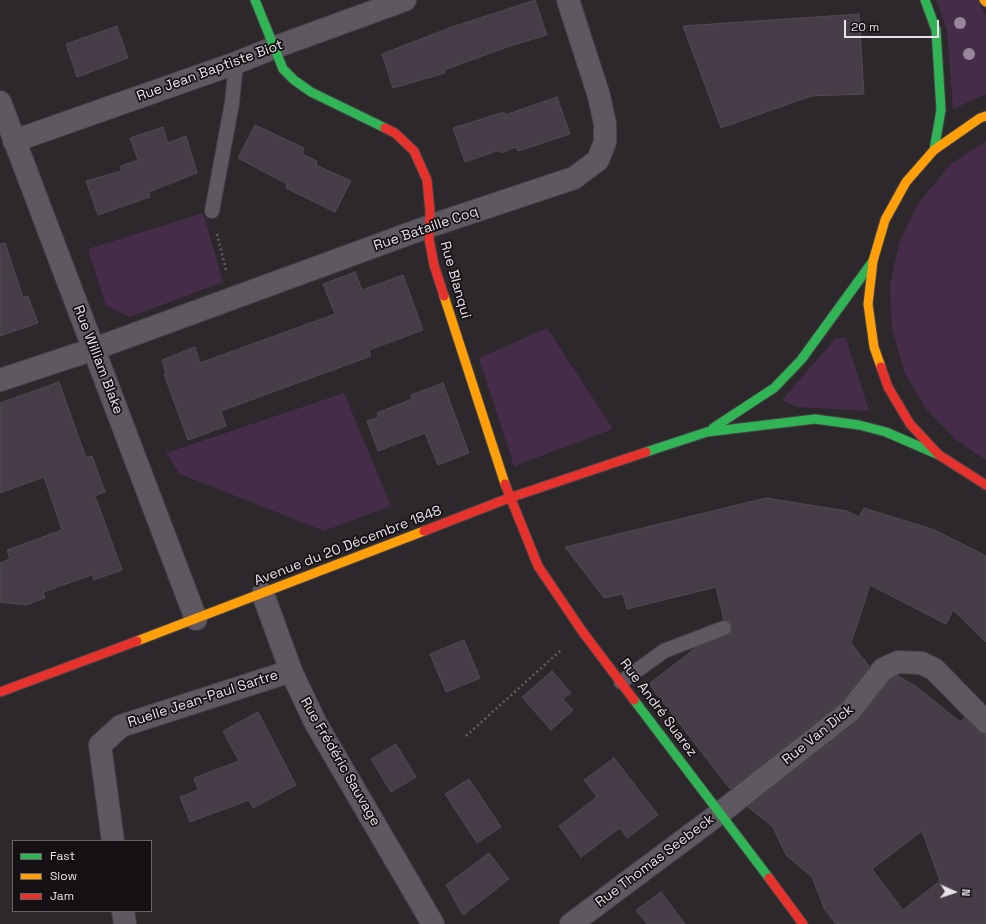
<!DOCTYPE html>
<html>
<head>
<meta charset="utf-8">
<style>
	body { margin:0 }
	#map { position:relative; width:986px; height:924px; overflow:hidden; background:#2c282c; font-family:"Space Grotesk",sans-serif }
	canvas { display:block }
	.legend { position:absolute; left:12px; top:840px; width:140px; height:72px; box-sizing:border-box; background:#141014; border:1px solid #686468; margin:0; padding:5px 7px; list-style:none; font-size:12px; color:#e7e2e7 }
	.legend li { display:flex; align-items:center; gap:8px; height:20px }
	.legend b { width:20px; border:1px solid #686468 }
	.north { position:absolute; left:934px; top:872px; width:40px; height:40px; -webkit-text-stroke:3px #141014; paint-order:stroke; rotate:93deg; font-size:11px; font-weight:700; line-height:16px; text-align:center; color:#e7e2e7 }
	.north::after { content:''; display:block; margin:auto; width:14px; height:18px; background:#e7e2e7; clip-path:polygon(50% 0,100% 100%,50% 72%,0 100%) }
	.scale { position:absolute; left:844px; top:20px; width:95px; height:18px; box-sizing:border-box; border:2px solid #e7e2e7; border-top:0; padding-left:5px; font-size:12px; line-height:14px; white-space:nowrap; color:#e7e2e7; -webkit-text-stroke:3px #141014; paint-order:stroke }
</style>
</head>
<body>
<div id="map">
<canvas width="986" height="924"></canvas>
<ul class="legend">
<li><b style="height:5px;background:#30b455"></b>Fast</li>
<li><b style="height:5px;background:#ff9f0a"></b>Slow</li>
<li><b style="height:5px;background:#e5322d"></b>Jam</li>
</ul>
<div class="north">N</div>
<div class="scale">20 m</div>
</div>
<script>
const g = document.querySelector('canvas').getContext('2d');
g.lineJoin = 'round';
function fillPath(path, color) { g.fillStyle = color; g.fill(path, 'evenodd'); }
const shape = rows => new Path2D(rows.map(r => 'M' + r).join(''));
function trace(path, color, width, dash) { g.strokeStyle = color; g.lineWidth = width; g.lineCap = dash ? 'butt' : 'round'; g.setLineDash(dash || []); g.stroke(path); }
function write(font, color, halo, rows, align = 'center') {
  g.font = font + ' "Space Grotesk",sans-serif'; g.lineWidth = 3.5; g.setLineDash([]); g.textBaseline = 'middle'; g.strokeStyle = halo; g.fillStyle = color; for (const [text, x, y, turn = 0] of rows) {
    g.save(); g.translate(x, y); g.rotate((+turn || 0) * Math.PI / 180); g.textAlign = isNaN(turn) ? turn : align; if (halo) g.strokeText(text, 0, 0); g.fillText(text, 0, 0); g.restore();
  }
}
const green = shape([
	[936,0,978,0,986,16,986,94,953,109,947,30],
	[986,141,986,460,956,440,926,409,904,371,892,329,890,285,899,243,918,203,951,164],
	[203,213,223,282,130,317,106,306,88,249],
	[547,328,613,429,514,466,479,358],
	[836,338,846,338,869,411,796,407,782,400],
	[344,393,391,506,324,531,180,474,166,453]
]);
const building = shape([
	[535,0,547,35,513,45,444,70,445,73,393,88,382,54,449,28,535,0],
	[859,14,864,94,811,96,721,128,683,26,859,14],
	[117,26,128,58,77,77,66,44,117,26],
	[557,97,570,134,518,151,516,147,501,153,500,150,465,162,453,128,504,112,505,115,557,97],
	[255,125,304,148,302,154,317,161,316,165,351,181,335,212,286,188,287,184,238,158,255,125],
	[163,127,168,143,186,136,197,173,149,192,150,197,98,215,86,181,121,171,121,166,138,160,130,138,163,127],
	[5,243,23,297,28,296,38,323,0,336,0,244,5,243],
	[355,272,362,290,403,275,423,330,369,350,371,356,221,411,226,426,188,440,164,374,166,373,162,360,195,347,200,363,335,314,323,284,355,272],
	[59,382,86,458,92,456,105,492,95,496,122,570,94,580,92,575,43,592,45,598,26,605,0,602,0,563,10,559,7,550,62,530,44,477,0,493,0,403,59,382],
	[443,383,469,453,438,465,425,433,378,451,367,421,379,417,377,413,412,399,411,395,443,383],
	[766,498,847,511,859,517,864,508,935,530,986,556,986,642,953,610,946,624,870,585,851,643,869,666,841,702,730,789,649,684,697,647,731,633,732,625,729,621,724,620,716,587,627,609,623,594,604,598,565,547,766,498],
	[464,640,480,678,446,692,430,654,464,640],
	[552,671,571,693,563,699,573,710,551,730,522,697,552,671],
	[898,676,917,687,960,722,965,718,977,731,986,734,986,924,836,924,825,910,812,877,786,855,773,827,748,807,858,721,891,679,898,676],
	[922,831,940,881,903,910,872,869,922,831],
	[258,712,296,785,253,808,249,800,190,822,180,797,198,790,194,778,239,761,223,731,258,712],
	[396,744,416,777,391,792,371,759,396,744],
	[614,758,658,815,627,838,620,828,581,857,559,826,597,797,584,780,614,758],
	[469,779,501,827,477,843,445,794,469,779],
	[489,853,509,879,463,915,446,885,489,853],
	[661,892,685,924,647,924,636,910,661,892]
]);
const path = shape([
	[217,234,226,270],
	[466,736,561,650]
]);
const lane = shape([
	[212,211,232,103,236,63],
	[621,682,664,651,724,628]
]);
const street = shape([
	[0,102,196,619],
	[14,141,236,63,273,48,405,0],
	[0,380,94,349,430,226,574,178,598,160,605,142,605,124,599,96,568,0],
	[263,594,291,671,315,722,433,924],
	[113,841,100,745,121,726,291,671],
	[123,911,125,924],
	[571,924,720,813,850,711,883,669,898,662,921,663,934,669,986,722]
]);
const fast = shape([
	[255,0,283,69,294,80,311,92,385,128],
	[925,0,936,30,941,110,934,150],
	[713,428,774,388,801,360,873,261],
	[646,452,707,432,815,419,859,425,886,432,939,455],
	[634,700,769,878]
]);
const slow = shape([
	[984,0,986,2],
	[444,296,505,484],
	[881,367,874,347,868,304,873,261,885,220,906,182,934,150,980,118,986,116],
	[137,641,424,531]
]);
const jam = shape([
	[385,128,395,133,414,151,427,180,430,211,429,239,434,265,444,296],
	[881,367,888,387,910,424,939,455,986,485],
	[505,484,538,566,582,631,634,700],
	[424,531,509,498,646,452],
	[0,692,137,641],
	[769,878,803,924]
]);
const trees = [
	[960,23],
	[969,54]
];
const streetNames = [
	["Rue Jean Baptiste Biot",210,71,-20],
	["Rue Bataille Coq",426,229,-19],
	["Rue Blanqui",455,280,74],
	["Rue William Blake",98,360,69],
	["Avenue du 20 Décembre 1848",348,546,-21],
	["Ruelle Jean-Paul Sartre",203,699,-18],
	["Rue André Suarez",658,708,53],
	["Rue Van Dick",818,735,-39],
	["Rue Frédéric Sauvage",340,762,60],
	["Rue Thomas Seebeck",655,861,-37]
];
fillPath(green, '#452d4a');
fillPath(building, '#473d48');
trace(building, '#4f4c4f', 1);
trace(lane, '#454345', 16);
trace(street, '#454345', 24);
trace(fast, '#454345', 11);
trace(slow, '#454345', 11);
trace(jam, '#454345', 11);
trace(path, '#635e63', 2.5, [2, 3]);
trace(lane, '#5e5860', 14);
trace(street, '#5e5860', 22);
trace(fast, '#30b455', 9);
trace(slow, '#ff9f0a', 9);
trace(jam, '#e5322d', 9);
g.fillStyle = '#98879b';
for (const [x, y] of trees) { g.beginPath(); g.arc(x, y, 6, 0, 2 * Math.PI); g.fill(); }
write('14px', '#e7e2e7', '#141014', streetNames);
</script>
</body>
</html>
